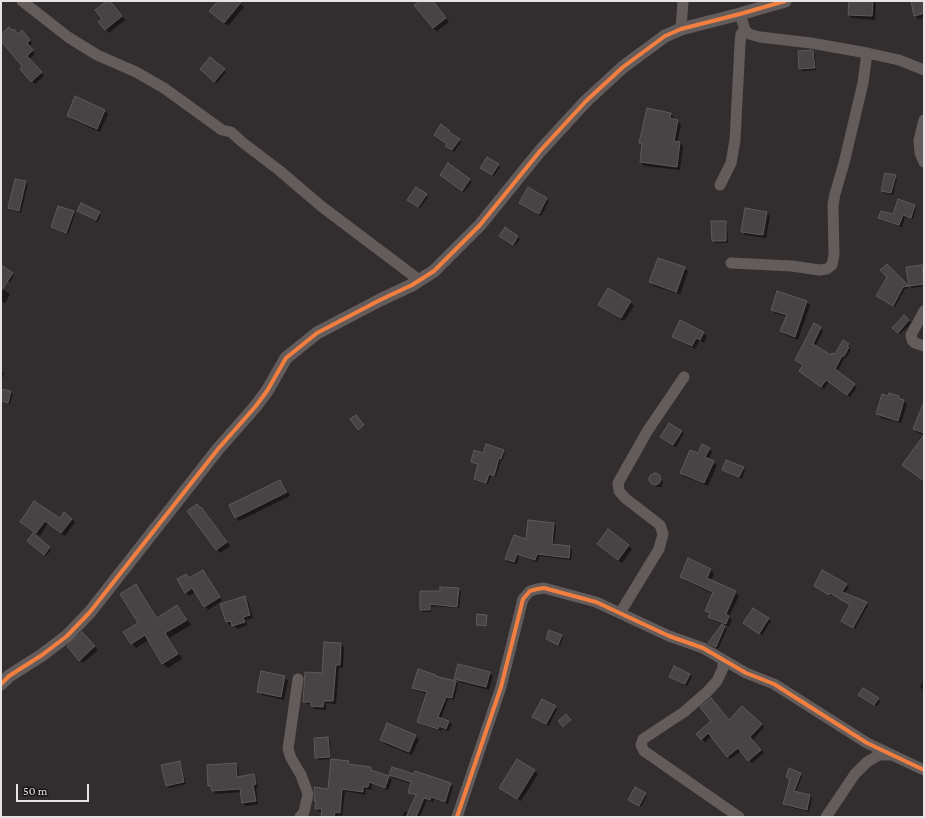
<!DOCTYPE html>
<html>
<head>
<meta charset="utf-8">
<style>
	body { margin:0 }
	#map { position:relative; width:925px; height:818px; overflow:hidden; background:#322d2f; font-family:"Crimson Pro",serif }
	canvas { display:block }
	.frame { position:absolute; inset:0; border:2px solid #e7e2e3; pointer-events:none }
	.scale { position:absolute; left:16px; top:784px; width:73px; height:18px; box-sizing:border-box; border:2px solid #e7e2e3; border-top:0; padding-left:5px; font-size:12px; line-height:14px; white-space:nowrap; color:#e7e2e3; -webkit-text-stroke:3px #191616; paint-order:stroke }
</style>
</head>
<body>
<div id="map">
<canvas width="925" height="818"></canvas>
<div class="frame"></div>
<div class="scale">50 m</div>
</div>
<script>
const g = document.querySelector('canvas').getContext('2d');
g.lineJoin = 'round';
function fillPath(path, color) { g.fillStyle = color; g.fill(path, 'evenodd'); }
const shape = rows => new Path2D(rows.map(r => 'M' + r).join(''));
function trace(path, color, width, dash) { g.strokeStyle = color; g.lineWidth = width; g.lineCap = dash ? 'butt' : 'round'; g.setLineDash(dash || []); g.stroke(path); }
const shadow = shape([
	[108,1,125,20,109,33,100,22,104,19],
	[219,1,238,1,244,7,228,26,214,15],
	[422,1,432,1,449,22,437,31,433,28],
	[850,1,876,1,875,20,852,18,849,15],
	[912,1,924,1,924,18,918,19,915,15],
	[1,35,25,35,32,43,29,47,35,54,29,59,44,76,35,84,21,69,24,66,1,40],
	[813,52,815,54,816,70,802,71,800,69],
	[211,59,226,72,217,83,201,69],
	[105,111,108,114,100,132,71,119,68,116],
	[670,114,674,117,673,120,678,121,681,125,677,142,680,143,683,146,680,170,644,166,641,162,643,145,640,142],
	[449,131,451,134,461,142,454,152,446,146,448,144,438,137],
	[449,164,472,182,464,192,443,177],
	[498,165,500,167,494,176,484,170],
	[895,176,897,178,893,195,884,193,882,190],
	[16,180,26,182,28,184,21,213,11,210,9,207],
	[528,189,549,201,541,216,520,203],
	[426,194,428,197,420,208,411,202],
	[914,206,916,208,913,219,905,217,902,227,882,220,879,218,894,216],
	[78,211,99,213,101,215,98,222],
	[73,212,75,214,68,234,54,229,52,227],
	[766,212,770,216,766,238,745,235,742,231],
	[725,222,727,224,728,243,715,243,713,241],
	[505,228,520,239,515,246,502,238],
	[887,265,909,288,905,289,895,307,879,298,888,277],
	[1,266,14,275,10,282,1,277],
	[922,266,924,268,924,286,912,288,910,286],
	[683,268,675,293,654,286,650,282,684,268,685,268],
	[685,269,688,271,680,295,677,293],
	[1,288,10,294,5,303,1,301],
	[630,302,634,306,624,321,603,308,599,305],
	[806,302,810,305,798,340,784,334,781,331,788,317,775,313,772,309],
	[904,317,911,323,900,334,894,328],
	[814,325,823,331,815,347,832,356,835,356,848,344,850,347,850,349,851,350,846,358,845,357,837,372,857,387,850,397,829,382,824,389,800,371,804,365],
	[703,333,707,336,704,343,700,340,695,349,677,340,673,336],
	[1,371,4,373,1,382],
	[1,390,11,392,13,394,10,404,1,402],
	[889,397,898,397,907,404,901,423,881,418,877,414],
	[924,411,924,435,917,432,914,428],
	[682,431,684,433,676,447,661,437],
	[709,448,712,452,709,459,717,465,708,486,684,476,681,473,698,455],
	[503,450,505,452,503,460,501,460,496,477,491,476,488,484,477,481,475,479,479,465,472,462],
	[743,468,745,470,742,479,723,470],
	[657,474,662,478,663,482,661,487,657,487,652,484,650,480,652,475],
	[280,481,284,484,290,496,239,521,236,518,230,506],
	[189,511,205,512,230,546,220,553],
	[72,519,75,522,65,536,48,523,40,536,21,522],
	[554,524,556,526,554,546,570,547,572,550,571,560,540,556,537,562,519,555,517,564,508,562,506,559,526,540],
	[608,531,632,549,622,563,602,548],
	[31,543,49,547,51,550,46,556],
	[689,560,711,570,714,574,711,581,735,592,739,596,729,617,732,620,729,627,713,620,706,610,714,594,684,580,681,576],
	[203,571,206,574,222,601,208,610,196,592,189,596,186,592,186,575,190,579],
	[136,585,141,590,158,618,177,606,182,611,191,625,169,638,182,659,168,668,163,664,149,640,136,648,132,643,139,624],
	[847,585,849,587,844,594,868,605,855,629,842,621,851,606,833,594,832,596,817,588],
	[458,589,461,591,459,608,431,606,431,612,423,612,421,610,441,592],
	[244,597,248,601,253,618,246,620,247,625,237,629,233,624,230,625,227,622],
	[753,609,771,621,762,635,744,623],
	[723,625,727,629,718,649,710,643],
	[561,636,563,638,560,646,547,639],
	[85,637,98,650,83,663,80,660],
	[325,643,341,644,344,647,343,668,339,667,336,704,326,703,326,710,315,709,312,705,307,704,304,701,323,674],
	[489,673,493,676,489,690,459,682,455,678],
	[690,675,692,677,687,686,670,677],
	[435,676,437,678,455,681,458,684,454,700,448,699,441,719,449,721,452,724,449,731,441,729,441,731,421,724,418,721,427,694,416,690,413,688],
	[285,677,288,681,284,700,262,695,258,691],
	[924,680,924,691,920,687],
	[862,697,878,698,880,701,877,706],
	[555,707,557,709,549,726,534,717],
	[742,707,764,727,753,740,764,753,752,763,741,751,730,759,712,736,705,742,697,734,712,721,729,721],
	[566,715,571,721,564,727,559,721],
	[415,736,419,739,412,755,385,744,381,740],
	[328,738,330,740,331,759,319,760,316,757],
	[179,762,181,764,186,784,169,788,167,786],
	[348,762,351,765,371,768,374,772,389,777,392,780,388,790,372,784,371,790,366,789,365,795,345,791,342,816,338,815,338,817,322,817,322,812,319,812,316,808,316,803,315,801,329,790],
	[235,764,238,767,239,777,253,775,256,778,258,787,256,788,258,804,246,806,243,803,241,792,216,794,209,785],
	[534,771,538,774,521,801,501,788],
	[800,774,802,776,796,792,810,796,812,798,809,812,786,806,784,804,790,779,787,777],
	[390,775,415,775,450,784,453,786,448,804,434,799,433,802,427,800,420,817,402,817,405,811,409,813,416,797,409,793,412,784,393,778],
	[645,794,647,796,641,807,632,802]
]);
const building = shape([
	[107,1,110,1,122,16,105,30,98,22,102,19,95,10,107,1],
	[218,1,242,1,224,23,209,11,218,1],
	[420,1,433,1,446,18,433,28,414,5,420,1],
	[849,1,873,1,872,16,848,15,849,1],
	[911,1,924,1,924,12,922,12,922,14,914,16,911,1],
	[9,27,12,30,14,29,18,34,22,30,30,40,27,43,33,50,27,56,42,72,31,82,20,69,22,66,1,41,1,34,9,27],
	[811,50,813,51,815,68,799,69,798,51,811,50],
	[210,57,225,69,214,82,200,69,210,57],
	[75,96,105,110,97,129,67,116,75,96],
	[647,108,671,113,670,118,678,120,674,141,680,142,677,167,640,162,642,143,639,143,647,108],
	[441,124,450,131,449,132,460,139,452,150,445,146,447,144,434,135,441,124],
	[487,157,499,164,492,175,480,168,487,157],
	[448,163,470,179,462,191,440,175,448,163],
	[885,173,896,175,891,193,881,191,885,173],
	[15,179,26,181,19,211,8,208,15,179],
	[416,187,427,194,418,207,407,200,416,187],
	[528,187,547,198,539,214,519,203,528,187],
	[898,199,915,205,911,218,903,215,899,225,878,218,881,211,893,214,898,199],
	[81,203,100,212,96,220,77,211,81,203],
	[58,206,74,211,66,233,51,227,58,206],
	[745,208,767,212,763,235,741,232,745,208],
	[711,221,726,221,726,241,712,241,711,221],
	[505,227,518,236,513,245,499,236,505,227],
	[658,258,685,267,676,292,649,282,658,258],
	[887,264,909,286,903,287,893,306,876,296,887,277,880,270,887,264],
	[1,265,13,273,1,291,1,265],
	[922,265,924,284,909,286,906,267,922,265],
	[608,288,631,301,621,318,598,305,608,288],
	[777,291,807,301,795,337,780,331,787,315,771,310,777,291],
	[904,315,909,320,898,333,892,328,904,315],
	[680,320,704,332,700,340,696,338,692,346,672,337,680,320],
	[814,323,821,327,813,344,831,355,832,353,835,354,843,340,849,344,847,346,849,347,844,356,842,356,835,369,855,384,847,395,826,380,821,387,799,371,803,365,795,360,814,323],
	[1,389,11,391,8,403,1,401,1,389],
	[889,393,899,396,898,398,904,400,898,421,876,414,882,394,888,396,889,393],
	[924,402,924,433,913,429,924,402],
	[356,415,364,425,358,430,350,419,356,415],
	[669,423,682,431,673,445,660,437,669,423],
	[924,435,924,481,902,465,924,435],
	[486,444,504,450,501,459,499,458,494,476,489,474,486,483,474,479,478,464,471,462,474,450,483,453,486,444],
	[702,444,710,448,705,457,714,461,704,483,680,473,690,450,698,453,702,444],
	[726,460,744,467,739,477,722,470,726,460],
	'649 479a6 6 0 1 1 12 0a6 6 0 1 1-12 0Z',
	[280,480,287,492,235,518,229,505,280,480],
	[34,501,60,518,64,512,72,519,61,533,45,521,36,533,20,522,34,501],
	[197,504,200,508,201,507,227,542,216,550,187,511,197,504],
	[528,520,554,523,552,544,570,546,569,558,537,554,535,560,517,554,514,562,505,559,514,535,526,539,528,520],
	[608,529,629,545,618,560,597,544,608,529],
	[33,533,50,547,44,555,27,541,33,533],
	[688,558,711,569,707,578,736,591,726,614,729,616,726,624,708,617,710,613,705,611,713,592,680,577,688,558],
	[203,570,220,597,204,607,192,588,185,593,177,579,186,574,189,578,203,570],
	[822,570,847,584,842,592,867,602,853,628,841,621,850,605,830,593,829,595,814,586,822,570],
	[136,584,157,618,177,605,187,620,165,633,178,654,162,664,145,635,131,644,123,632,138,623,120,594,136,584],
	[440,587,459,588,457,607,430,604,430,610,420,610,420,591,440,591,440,587],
	[245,596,250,615,243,617,245,622,232,626,231,621,226,622,220,604,245,596],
	[753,608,769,618,759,634,743,623,753,608],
	[477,614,487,615,486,626,476,625,477,614],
	[722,624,725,626,716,647,708,643,722,624],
	[549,630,562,635,558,645,546,639,549,630],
	[82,632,95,646,79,661,67,646,82,632],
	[324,642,341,643,340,665,336,665,333,701,324,701,323,707,311,706,311,702,303,702,305,672,322,673,324,642],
	[458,664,490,672,486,687,454,679,458,664],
	[674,666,690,674,685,684,669,677,674,666],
	[418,669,436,675,435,676,456,681,452,698,446,697,438,717,449,721,446,729,439,726,438,729,417,722,427,692,412,688,418,669],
	[261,671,285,676,281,697,257,692,261,671],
	[863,688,879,698,874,705,858,695,863,688],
	[711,698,729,720,742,706,762,724,750,737,761,750,748,761,738,748,727,757,708,733,701,740,696,734,711,721,700,707,711,698],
	[542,699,556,706,546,724,532,717,542,699],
	[566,714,571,720,563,727,558,721,566,714],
	[387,723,416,735,409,752,380,740,387,723],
	[328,737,330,757,315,758,314,738,328,737],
	[331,759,349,761,348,764,371,767,371,770,389,776,385,788,369,782,368,787,363,787,363,792,342,789,340,813,335,812,334,817,321,817,322,809,315,809,316,801,314,801,315,795,314,787,328,789,331,759],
	[517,759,535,770,517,799,499,788,517,759],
	[180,761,184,782,166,786,161,765,180,761],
	[236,763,237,777,254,774,256,784,253,785,256,801,242,803,240,789,212,791,211,786,208,786,207,765,236,763],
	[392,767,414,774,415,771,451,783,445,802,431,797,430,800,424,798,416,817,406,817,416,795,408,793,411,782,389,775,392,767],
	[789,768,801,773,794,791,810,795,807,810,783,804,790,779,786,777,789,768],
	[635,787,646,793,639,806,628,800,635,787]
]);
const minor = shape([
	[22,1,68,37,97,55,136,72,164,88,222,130,231,132,242,142,280,171,321,206,419,280],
	[740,14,745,30,749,34,760,37,811,43,867,53,899,60,924,70],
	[681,29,683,1],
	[924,120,919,140,920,153,924,162],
	[720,185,731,163,735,140,740,44,741,34,745,30],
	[731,263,792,266,819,270,827,269,832,265,834,255,833,205,835,194,844,163,863,83,867,53],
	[924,311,911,335,912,340,915,343,924,346],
	[620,613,659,549,663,534,660,525,625,498,619,491,618,483,648,430,684,377],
	[723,660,723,668,717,681,707,692,684,712,643,739,641,745,644,751,739,817],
	[298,679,288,749,291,758,301,775,308,794,304,812,300,817],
	[457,817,501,687,523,599,530,591,537,589,544,588,596,602,669,636,703,648,746,673,774,684,867,743,924,770],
	[826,817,855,774,867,762,879,755,892,755]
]);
const tertiary = shape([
	[1,684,9,676,42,655,67,636,90,612,218,449,255,407,267,391,286,358,317,333,380,300,412,285,434,271,480,225,540,151,586,101,623,67,665,36,681,29,740,14,785,1]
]);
const cycleway = shape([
	[1,684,9,676,42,655,67,636,90,612,218,449,255,407,267,391,286,358,317,333,380,300,412,285,434,271,480,225,540,151,586,101,623,67,665,36,681,29,740,14,785,1],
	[457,817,501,687,523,599,530,591,537,589,544,588,596,602,669,636,703,648,746,673,774,684,867,743,924,770]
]);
fillPath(shadow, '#0007');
fillPath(building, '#484446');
trace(building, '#5d5a5c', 1);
trace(minor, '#645c5a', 11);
trace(tertiary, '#645c5a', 13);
trace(cycleway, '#f27e40', 4);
</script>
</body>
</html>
